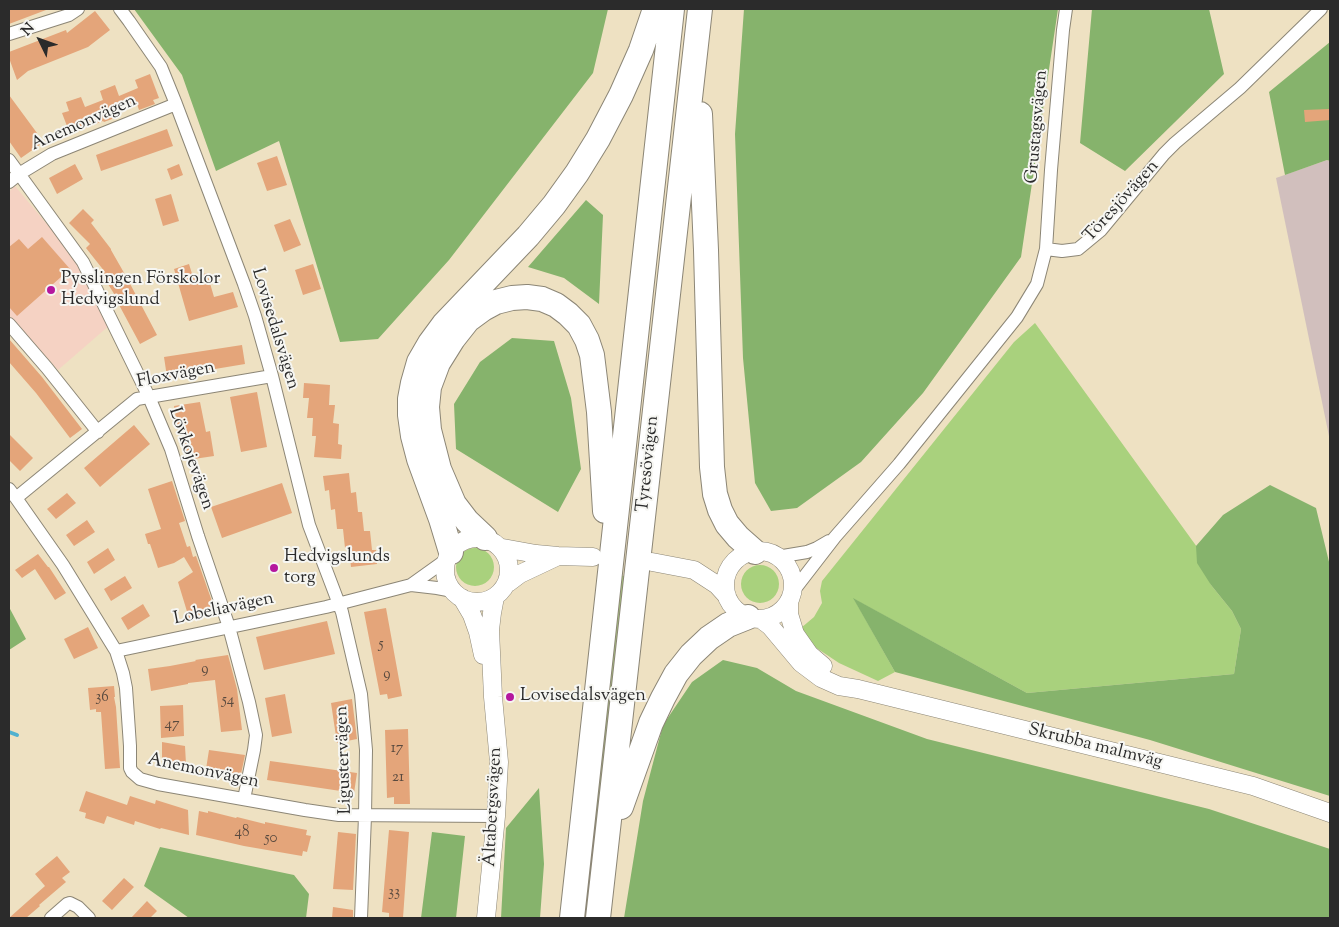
<!DOCTYPE html>
<html>
<head>
<meta charset="utf-8">
<style>
	body { margin:0 }
	#map { position:relative; width:1339px; height:927px; overflow:hidden; background:#eee1c2; font-family:"Sorts Mill Goudy",serif }
	canvas { display:block }
	.frame { position:absolute; inset:0; border:10px solid #2b2b2b; pointer-events:none }
	.north { position:absolute; left:15px; top:15px; width:50px; height:50px; -webkit-text-stroke:4px #f6f6f2; paint-order:stroke; rotate:312deg; font-size:14px; font-weight:700; line-height:20px; text-align:center; color:#2b2b2b }
	.north::after { content:''; display:block; margin:auto; width:18px; height:22px; background:#2b2b2b; clip-path:polygon(50% 0,100% 100%,50% 72%,0 100%) }
</style>
</head>
<body>
<div id="map">
<canvas width="1339" height="927"></canvas>
<div class="frame"></div>
<div class="north">N</div>
</div>
<script>
const g = document.querySelector('canvas').getContext('2d');
g.lineJoin = 'round';
function fillPath(path, color) { g.fillStyle = color; g.fill(path, 'evenodd'); }
const shape = rows => new Path2D(rows.map(r => 'M' + r).join(''));
function trace(path, color, width, dash) { g.strokeStyle = color; g.lineWidth = width; g.lineCap = dash ? 'butt' : 'round'; g.setLineDash(dash || []); g.stroke(path); }
function write(font, color, halo, rows, align = 'center') {
  g.font = font + ' "Sorts Mill Goudy",serif'; g.lineWidth = 4; g.setLineDash([]); g.textBaseline = 'middle'; g.strokeStyle = halo; g.fillStyle = color; for (const [text, x, y, turn = 0] of rows) {
    g.save(); g.translate(x, y); g.rotate((+turn || 0) * Math.PI / 180); g.textAlign = isNaN(turn) ? turn : align; if (halo) g.strokeText(text, 0, 0); g.fillText(text, 0, 0); g.restore();
  }
}
const built = shape([
	[15,186,81,265,111,324,58,370,9,315,9,192]
]);
const industrial = shape([
	[1327,160,1330,161,1330,441,1276,178]
]);
const green = shape([
	[1035,323,1197,547,1211,585,1232,611,1241,629,1234,674,1027,693,854,599,895,672,878,681,839,663,815,647,801,628,814,617,822,603,820,591,822,581,1014,342],
	'456 567a19 19 0 1 1 38 0a19 19 0 1 1-38 0Z',
	'741 584a19 19 0 1 1 38 0a19 19 0 1 1-38 0Z',
	[619,575,628,577,590,918,580,918]
]);
const forest = shape([
	[134,9,608,9,593,73,449,260,378,339,340,342,279,141,216,171,182,75],
	[744,9,1058,9,1021,257,923,393,861,462,797,508,771,511,755,483,743,358,735,134],
	[1092,9,1209,9,1224,74,1125,171,1080,143],
	[1330,42,1330,161,1327,160,1285,175,1269,92],
	[586,200,603,215,599,304,564,278,528,267],
	[512,338,554,341,571,398,581,469,558,512,456,449,454,404,480,362],
	[1270,485,1316,508,1330,566,1330,796,1150,740,895,672,853,598,1027,693,1234,674,1241,629,1232,611,1211,585,1197,563,1196,546,1223,515],
	[9,607,26,639,9,650],
	[723,660,757,668,796,691,927,739,1209,809,1330,849,1330,918,624,918,643,801,663,725,692,682],
	[539,788,544,864,540,918,501,918,506,828],
	[432,832,465,836,456,918,421,918],
	[160,847,294,875,309,894,306,918,189,918,144,886]
]);
const stream = shape([
	[9,732,17,735]
]);
const building = shape([
	[9,9,46,9,46,10,9,24],
	[95,11,110,30,88,47,28,71,17,80,9,58,9,52,66,30,67,33],
	[150,74,159,98,153,100,155,104,139,110,137,104,118,112,120,116,104,122,103,121,70,134,62,113,69,111,66,102,81,97,85,107,103,100,100,91,115,85,119,96,138,88,135,80],
	[9,95,37,133,34,135,41,144,21,158,9,141],
	[1329,109,1330,120,1305,122,1304,110],
	[167,129,173,146,101,171,96,155],
	[277,156,287,185,267,191,257,163],
	[75,164,83,179,57,194,49,178],
	[179,164,183,175,171,180,167,169],
	[171,194,179,221,163,226,155,199],
	[83,209,94,220,91,223,111,249,111,250,127,278,157,335,140,344,118,303,119,302,102,274,105,272,86,248,90,244,69,223],
	[290,219,301,245,284,252,274,225],
	[42,237,70,269,17,316,9,307,9,247,19,239,28,249],
	[189,264,193,277,207,273,214,297,233,292,238,307,189,321,174,269],
	[313,264,321,289,303,295,295,270],
	[9,339,42,377,82,429,70,438,36,393,9,362],
	[242,345,245,364,167,377,164,357],
	[304,383,330,385,329,405,335,405,333,423,339,424,338,444,342,445,341,459,314,457,316,436,312,436,313,418,307,418,309,398,303,398],
	[257,392,267,447,241,452,230,397],
	[200,402,206,432,210,431,214,456,187,460,182,430,178,431,174,406],
	[134,425,150,444,100,487,84,468],
	[9,434,33,458,20,471,9,460],
	[349,473,351,493,356,492,358,512,362,512,364,531,370,531,372,550,376,550,377,564,351,567,349,547,345,548,343,529,337,529,335,509,331,510,329,490,325,491,323,476],
	[172,481,185,521,179,523,187,547,190,546,193,557,196,556,215,610,189,618,178,582,193,572,184,557,174,563,158,568,150,544,148,544,145,534,161,529,148,489],
	[282,483,292,513,222,538,211,507],
	[67,493,76,503,56,519,47,509],
	[87,520,95,532,74,546,66,535],
	[108,548,115,560,94,574,87,562],
	[38,554,48,567,49,567,66,593,55,600,35,569,22,578,15,570],
	[125,576,132,588,111,601,104,589],
	[143,604,150,616,128,630,121,618],
	[386,608,402,696,388,699,387,694,380,695,364,612],
	[327,621,335,654,264,670,256,637],
	[88,627,98,648,74,659,64,639],
	[228,655,237,689,242,730,221,732,215,680,188,683,188,684,151,691,148,669,170,666,196,661,195,660],
	[114,686,115,697,114,697,116,707,120,768,105,769,101,712,96,712,96,709,90,710,88,688],
	[285,694,292,733,272,737,265,698],
	[352,699,357,739,337,743,331,703],
	[183,705,184,736,161,738,160,706],
	[408,729,410,804,394,804,394,797,387,798,385,730],
	[162,742,185,746,186,764,170,764,169,758,162,759],
	[209,750,245,755,241,774,206,769],
	[270,761,357,773,354,793,267,780],
	[86,791,127,805,130,796,155,804,156,800,188,810,189,835,161,828,160,829,135,821,134,825,107,816,104,824,85,818,86,813,79,811],
	[199,811,208,813,208,811,236,818,237,817,265,824,265,822,307,830,306,835,311,836,307,852,303,851,302,856,244,846,196,835],
	[389,830,409,832,403,918,389,918,389,913,382,912],
	[338,832,356,834,353,890,333,889],
	[57,856,70,872,62,878,66,882,39,905,40,906,26,918,9,918,45,886,35,874],
	[124,878,134,887,112,910,102,901],
	[147,901,157,911,150,918,131,918],
	[333,907,353,910,353,918,332,918]
]);
const street = shape([
	[120,9,129,21,161,67,176,104,244,284,255,316,272,376,309,525,342,612,361,694,366,750,365,816,361,918],
	[9,34,69,15,78,9],
	[9,160,83,262,149,397,171,449,198,536,229,627,249,702,256,735,254,750,244,799],
	[9,182,19,174,52,154,176,104],
	[1046,249,1051,170,1063,30,1066,9],
	[9,324,47,368,98,432],
	[9,489,16,498,63,565,116,651,123,673,126,688,130,746,130,768,132,772,140,779,158,784,305,810,339,815,496,816],
	[16,498,137,399,272,376],
	[777,557,807,552,817,548,829,541],
	[411,585,446,560],
	[791,594,835,537,899,464,1017,317,1037,284,1046,249,1062,251,1078,249,1101,230,1164,154,1175,143,1240,88,1321,9],
	[116,651,326,607,411,585,437,588,453,591],
	[51,918,67,904,70,903,78,907,89,918]
]);
const secondary = shape([
	'445 570a32 32 0 1 1 64 0a32 32 0 1 1-64 0Z',
	[503,548,536,554,558,556,593,557],
	'725 585a34 34 0 1 1 68 0a34 34 0 1 1-68 0Z',
	[652,562,694,570,717,585,727,596],
	[508,583,520,574,556,557],
	[462,598,472,615,478,632,483,655],
	[789,601,789,614,795,634,809,654,823,666],
	[762,620,770,626,801,663,821,678,839,686,858,689,1253,786,1330,813],
	[486,918,496,816,499,762,493,697,490,630,492,613,495,597]
]);
const highway = shape([
	[700,114,706,250,712,467,715,494,720,510,727,524,738,537,755,552],
	[485,538,467,521,454,504,439,469,429,430,427,407,429,387,438,363,453,339,468,320,483,309,496,302,512,298,527,297,542,299,556,305,568,314,579,325,587,340,592,355,599,412,605,511],
	[451,552,441,519,419,459,413,436,410,415,410,399,413,383,419,362,430,343,444,324,528,236,554,205,577,173,598,139,621,95,641,50,655,9],
	[621,807,651,723,663,698,676,674,691,655,709,638,728,625,748,617],
	[572,918,672,9],
	[598,918,700,9]
]);
const markers = [
	[51,290,5,"#b5179e"],
	[274,568,5,"#b5179e"],
	[510,697,5,"#b5179e"]
];
const numberNames = [
	["5",381,645],
	["9",205,670],
	["9",387,675],
	["36",102,698],
	["54",228,701],
	["47",172,725],
	["17",397,749],
	["21",398,778],
	["48",242,833],
	["50",271,839],
	["33",394,893]
];
const streetNames = [
	["Anemonvägen",84,124,-24],
	["Grustagsvägen",1038,127,-85],
	["Töresjövägen",1122,202,-48],
	["Lovisedalsvägen",274,329,73],
	["Floxvägen",176,376,-11],
	["Lövkojevägen",190,459,71],
	["Tyresövägen",649,464,-84],
	["Lobeliavägen",224,610,-12],
	["Skrubba malmväg",1095,747,14],
	["Ligustervägen",345,760,-92],
	["Anemonvägen",203,772,12],
	["Ältabergsvägen",494,807,-87]
];
const poiNames = [
	["Pysslingen Förskolor",61,280],
	["Hedvigslund",61,301],
	["Hedvigslunds",284,558],
	["torg",284,579],
	["Lovisedalsvägen",520,697]
];
fillPath(built, '#f5d2c3');
fillPath(industrial, '#d1bfbd');
fillPath(green, '#a9d17d');
fillPath(forest, '#86b36c');
trace(stream, '#50b1cf', 4);
fillPath(building, '#e4a57a');
trace(street, '#8c8676', 14);
trace(secondary, '#8c8676', 19);
trace(highway, '#8c8676', 26);
trace(street, '#fff', 12);
trace(secondary, '#fff', 18);
trace(highway, '#fff', 24);
for (const [x, y, r, color] of markers) { const dot = new Path2D(); dot.arc(x, y, r, 0, 2 * Math.PI); g.fillStyle = color; g.fill(dot); trace(dot, '#f6f6f2', 2); }
write('15px', '#594a3f', null, numberNames);
write('18px', '#2b2b2b', '#f6f6f2', streetNames);
write('18px', '#2b2b2b', '#f6f6f2', poiNames, 'left');
</script>
</body>
</html>
